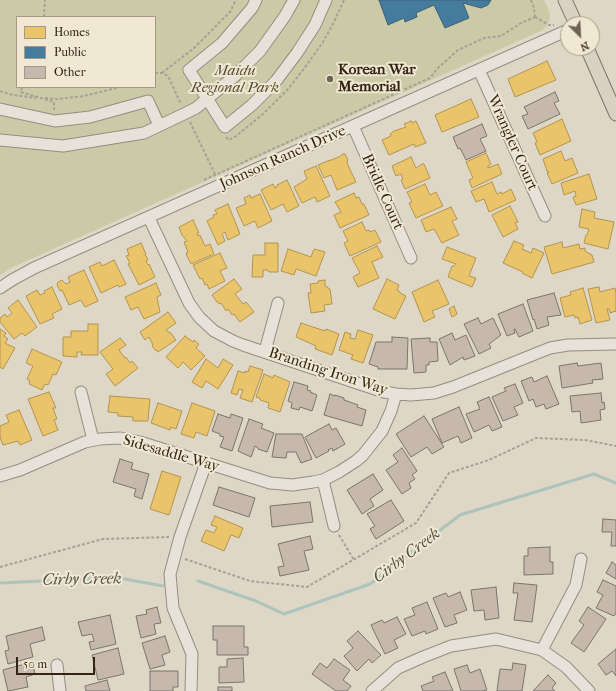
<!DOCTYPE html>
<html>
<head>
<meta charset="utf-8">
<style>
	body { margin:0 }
	#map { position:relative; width:616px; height:691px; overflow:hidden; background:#ded7c6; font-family:"IM FELL French Canon",serif }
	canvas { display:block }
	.legend { position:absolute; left:16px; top:16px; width:140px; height:72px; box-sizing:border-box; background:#f0e8d3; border:1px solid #a59a87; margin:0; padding:5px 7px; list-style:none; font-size:12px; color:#342415 }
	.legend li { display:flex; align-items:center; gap:8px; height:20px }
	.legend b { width:20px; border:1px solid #a59a87 }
	.north { position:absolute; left:560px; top:16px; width:40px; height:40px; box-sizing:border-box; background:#f0e8d3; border:1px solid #a59a87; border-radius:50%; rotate:156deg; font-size:11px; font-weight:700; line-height:16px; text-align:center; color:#342415 }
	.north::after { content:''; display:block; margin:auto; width:14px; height:18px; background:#706353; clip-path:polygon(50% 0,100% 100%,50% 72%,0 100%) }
	.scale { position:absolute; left:16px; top:657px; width:79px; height:18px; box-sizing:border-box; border:2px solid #342415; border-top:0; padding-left:5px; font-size:12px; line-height:14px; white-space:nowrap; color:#342415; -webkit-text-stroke:3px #f0e8d3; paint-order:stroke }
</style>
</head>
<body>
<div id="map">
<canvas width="616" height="691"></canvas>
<ul class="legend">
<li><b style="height:11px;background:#e9c46a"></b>Homes</li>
<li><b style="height:11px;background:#457b9d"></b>Public</li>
<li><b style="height:11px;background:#c7b8ad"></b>Other</li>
</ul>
<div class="north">N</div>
<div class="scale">50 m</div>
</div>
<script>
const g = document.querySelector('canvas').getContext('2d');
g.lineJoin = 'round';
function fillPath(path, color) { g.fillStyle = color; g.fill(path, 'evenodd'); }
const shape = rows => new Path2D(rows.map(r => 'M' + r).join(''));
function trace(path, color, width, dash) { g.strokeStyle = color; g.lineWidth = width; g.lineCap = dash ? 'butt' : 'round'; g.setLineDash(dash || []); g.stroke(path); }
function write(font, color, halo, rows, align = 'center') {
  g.font = font + ' "IM FELL French Canon",serif'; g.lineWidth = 4; g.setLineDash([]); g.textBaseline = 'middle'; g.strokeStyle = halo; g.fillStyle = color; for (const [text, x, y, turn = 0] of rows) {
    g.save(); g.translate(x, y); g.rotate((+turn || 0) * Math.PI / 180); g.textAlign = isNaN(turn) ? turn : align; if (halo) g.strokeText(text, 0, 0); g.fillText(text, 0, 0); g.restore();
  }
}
const green = shape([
	[0,0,544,0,549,11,550,19,547,25,543,30,13,267,0,275],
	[17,17,155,17,155,87,17,87]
]);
const homes = shape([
	[547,61,556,80,515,97,508,79,547,61],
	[471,99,479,117,442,132,435,115,471,99],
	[562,119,571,141,540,155,535,143,537,142,533,133,562,119],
	[411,121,412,123,416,121,426,143,415,147,414,144,389,155,382,140,391,136,390,134,394,131,406,127,404,124,411,121],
	[561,151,565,161,572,158,578,173,552,184,547,173,549,172,547,171,543,159,561,151],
	[486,153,491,164,488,166,488,168,498,164,502,174,472,188,469,180,473,178,466,162,486,153],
	[343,154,345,154,348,160,347,163,356,182,337,190,331,175,324,178,318,165,330,160,330,161,331,160,339,157,343,154],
	[411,157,416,168,422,164,424,164,430,178,405,189,401,180,403,179,401,174,396,176,392,166,411,157],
	[316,166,330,196,317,202,315,197,302,203,294,187,307,179,304,171,316,166],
	[589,174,597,199,576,205,573,197,576,196,575,191,564,195,561,183,589,174],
	[287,180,299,206,287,212,283,204,271,210,261,190,273,184,275,188,277,187,277,185,287,180],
	[492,182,497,194,501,192,502,194,511,189,516,200,489,212,484,199,476,202,471,191,492,182],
	[425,184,430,195,436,192,443,206,416,218,409,203,412,202,407,192,425,184],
	[354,193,356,198,359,197,362,204,364,204,369,215,340,228,334,215,341,212,335,202,354,193],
	[260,194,272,221,258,228,255,221,244,226,236,208,246,204,244,198,250,195,251,198,260,194],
	[228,204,240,234,228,240,225,232,222,234,225,241,218,245,207,221,214,217,213,215,217,214,215,210,228,204],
	[510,206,518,222,515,223,518,229,503,237,492,215,510,206],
	[451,207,457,219,452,221,459,235,442,243,434,229,426,232,421,220,451,207],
	[582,209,595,212,594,218,614,222,608,249,584,243,586,235,587,235,589,229,579,227,582,209],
	[193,220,199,233,197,233,198,236,200,235,205,246,210,244,214,254,191,264,187,256,186,253,188,252,184,242,187,241,182,235,179,227,193,220],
	[362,222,366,231,369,230,370,232,375,230,381,242,350,256,344,243,348,241,343,231,362,222],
	[514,241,524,245,522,249,531,253,533,248,544,253,532,278,522,273,523,272,503,263,514,241],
	[562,242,563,248,579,244,580,249,585,248,585,251,592,255,594,262,552,274,544,247,562,242],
	[141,243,146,254,145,254,148,260,146,261,148,265,149,264,155,277,139,285,128,264,130,263,126,256,129,255,127,249,141,243],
	[265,243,278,243,278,272,269,272,267,270,263,270,263,277,252,277,253,255,265,255,265,243],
	[377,246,383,257,372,262,379,278,358,287,353,277,360,273,352,258,377,246],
	[447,247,476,258,469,276,476,278,472,287,448,277,452,266,454,266,456,264,442,259,447,247],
	[288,249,311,257,314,249,325,252,316,276,296,269,294,275,281,271,288,249],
	[220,253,227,268,220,271,225,281,209,289,207,284,205,285,202,278,200,279,193,265,220,253],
	[114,260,126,284,119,287,118,285,101,293,89,267,100,262,102,266,114,260],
	[84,270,98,301,85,307,81,300,69,305,62,290,60,291,57,285,58,282,62,280,66,284,70,282,68,277,84,270],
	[234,279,242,289,235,294,243,304,246,302,254,312,240,322,234,314,232,315,228,309,226,311,221,303,219,304,217,301,217,302,212,295,234,279],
	[387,279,399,285,397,290,400,292,400,293,406,296,395,319,373,309,387,279],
	[325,280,325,286,330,289,332,304,324,305,325,311,311,313,308,293,311,293,310,284,318,283,318,281,325,280],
	[438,280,449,304,432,311,435,317,424,322,412,292,438,280],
	[156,283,161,295,157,297,160,312,144,319,138,307,131,310,125,297,156,283],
	[52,287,62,309,52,314,54,318,40,324,26,296,37,290,40,295,45,293,44,291,52,287],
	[599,287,600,292,615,288,616,293,616,311,610,313,609,309,607,309,610,320,596,323,588,289,599,287],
	[583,288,592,320,580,324,578,317,575,318,574,315,565,317,560,298,571,295,570,292,583,288],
	[18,300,37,327,25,336,22,333,14,339,0,322,0,318,5,314,7,317,12,313,8,308,18,300],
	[454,306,457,314,452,317,449,309,454,306],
	[168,312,176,323,166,330,168,332,170,332,176,340,158,352,157,350,156,351,152,346,153,345,149,337,145,340,140,332,168,312],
	[301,323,325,331,326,329,339,334,332,355,315,349,316,346,296,337,301,323],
	[88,324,98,324,98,355,81,355,82,352,77,352,77,357,63,356,63,337,71,337,71,331,88,331,88,324],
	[0,329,6,333,4,336,8,339,5,343,15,348,3,369,0,367,0,329],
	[358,330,373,335,363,363,351,359,353,355,339,350,345,332,351,334,350,338,355,339,358,330],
	[185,336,193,342,194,340,199,344,196,348,205,356,191,370,183,362,178,368,166,357,185,336],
	[120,338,126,345,119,350,125,358,126,357,130,363,132,361,138,368,115,386,106,374,113,369,100,352,120,338],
	[32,349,62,362,56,375,53,374,48,385,45,384,42,390,29,384,30,381,27,379,33,366,26,363,32,349],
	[206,359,218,368,223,359,233,365,218,389,206,381,202,388,192,382,206,359],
	[250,366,263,370,252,402,240,398,243,390,239,389,237,395,231,393,238,371,245,373,245,371,248,372,250,366],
	[264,374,273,378,274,375,290,382,280,412,268,408,269,403,260,400,260,398,256,397,264,374],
	[49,392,56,408,53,408,57,419,54,420,58,430,43,436,28,399,49,392],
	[110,396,150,399,148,421,133,421,133,417,118,416,118,413,108,412,110,396],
	[158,403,182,411,176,429,171,427,170,430,151,423,158,403],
	[192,403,215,411,207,436,196,432,194,438,181,434,192,403],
	[19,410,32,440,20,445,18,441,3,445,0,437,0,426,9,422,6,415,19,410],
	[162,471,181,477,169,515,150,509,162,471],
	[215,516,243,528,239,538,231,535,224,551,201,541,206,530,214,533,217,527,211,525,215,516]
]);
const public = shape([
	[379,0,491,0,488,5,481,8,463,3,469,18,445,28,434,5,416,13,417,17,405,22,404,18,388,25,379,0]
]);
const stream = shape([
	[198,581,256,601,284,614,370,584,460,515,594,474,616,483],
	[0,583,85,579,114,577,163,586]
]);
const building = shape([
	[555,92,559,101,554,103,560,114,528,129,522,116,528,114,524,107,555,92],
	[482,124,487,136,480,139,486,151,466,160,460,148,458,149,453,137,482,124],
	[554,293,561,315,547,317,549,325,537,329,534,319,533,320,527,300,554,293],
	[523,304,533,331,519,337,515,329,514,329,515,333,507,336,498,314,523,304],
	[478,318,481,324,493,318,501,335,489,344,491,348,479,354,464,324,478,318],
	[452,333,455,340,466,335,475,356,464,360,463,357,450,365,439,339,452,333],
	[392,337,408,338,407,369,378,369,378,367,369,364,376,342,392,342,392,337],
	[430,338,430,342,437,342,438,361,429,362,429,365,426,365,426,372,414,373,411,339,430,338],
	[577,363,578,366,601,363,603,379,592,380,593,383,562,388,559,366,577,363],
	[547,376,559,404,546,409,544,404,536,407,533,399,529,401,521,381,532,377,534,382,547,376],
	[294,382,308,386,307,390,311,391,310,392,317,395,312,411,300,407,299,410,291,408,292,403,288,401,294,382],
	[515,384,523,403,514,407,518,415,503,421,492,397,506,391,504,388,515,384],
	[601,393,602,403,604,402,605,409,600,410,601,420,581,423,580,411,572,412,570,396,601,393],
	[330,394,335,396,335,395,344,398,344,400,358,405,357,407,366,410,362,426,324,415,330,394],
	[489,397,502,427,492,431,489,425,474,432,466,414,480,409,477,402,489,397],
	[459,407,472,438,461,443,458,436,442,443,432,419,459,407],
	[218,414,230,418,231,414,243,418,232,451,220,447,224,437,220,436,220,434,212,431,218,414],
	[424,416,444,447,432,454,427,447,411,457,396,434,424,416],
	[249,419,263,424,261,428,274,433,267,452,258,449,258,448,255,446,251,457,238,451,249,419],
	[329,424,332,430,336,428,345,444,333,451,332,448,328,450,329,451,316,458,305,437,329,424],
	[276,434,302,434,312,459,301,463,296,452,287,452,286,458,272,457,276,434],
	[402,448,417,471,412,475,415,479,409,483,411,488,402,494,386,470,398,462,393,455,402,448],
	[120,459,133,463,131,469,149,474,142,499,134,496,136,489,113,482,120,459],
	[373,474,383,490,370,499,374,506,362,514,347,490,373,474],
	[219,487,255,498,249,517,213,505,219,487],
	[391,500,404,521,376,539,370,529,375,526,367,514,391,500],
	[310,502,313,522,272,527,270,506,310,502],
	[603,519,616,520,616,546,611,546,612,532,602,532,603,519],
	[310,536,313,549,304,551,309,570,280,576,278,567,284,566,278,544,310,536],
	[550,547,550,562,553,562,553,574,524,575,524,556,528,556,528,548,550,547],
	[612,562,616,565,616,579,606,573,612,562],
	[603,580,616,586,616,613,614,616,596,608,603,595,597,592,603,580],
	[514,583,537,585,532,622,514,620,518,593,513,593,514,583],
	[496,587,499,618,485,620,484,610,474,611,471,590,496,587],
	[460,592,467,610,454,615,457,623,445,627,433,598,446,593,448,597,460,592],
	[427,602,438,629,426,634,425,631,412,636,404,619,415,615,412,608,427,602],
	[157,607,161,623,154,624,156,634,141,638,136,616,147,614,146,610,157,607],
	[588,607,606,619,584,652,571,643,584,625,579,621,588,607],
	[110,615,116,644,91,650,89,642,94,641,92,634,82,636,78,622,110,615],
	[397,617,406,634,394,640,398,648,385,654,371,625,382,620,384,623,397,617],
	[213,626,244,626,244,647,248,647,248,655,217,655,217,640,213,640,213,626],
	[42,627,45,640,30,644,33,657,8,664,5,651,9,650,6,636,42,627],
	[358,631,381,655,372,663,369,659,357,671,344,656,353,648,347,641,358,631],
	[165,636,170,652,162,655,165,665,150,669,142,643,165,636],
	[118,648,124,674,98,680,92,655,118,648],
	[616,649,616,676,612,671,606,675,598,664,616,649],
	[243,658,244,682,219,683,219,667,227,667,227,659,243,658],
	[334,659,350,670,343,680,351,686,347,691,336,691,312,674,320,663,327,668,334,659],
	[32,662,35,674,26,677,28,687,8,691,3,670,32,662],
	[513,663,526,665,522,691,497,691,500,669,512,670,513,663],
	[467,665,470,673,480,669,487,690,482,691,461,691,454,669,467,665],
	[150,671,178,671,178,687,173,687,173,691,150,691,150,671],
	[445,672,453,691,423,691,421,686,434,681,432,677,445,672],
	[548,675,556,683,552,688,555,691,533,691,548,675],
	[107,680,110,691,86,691,85,686,107,680],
	[218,687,232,687,232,691,218,691,218,687]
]);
const path = shape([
	[531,0,534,8,535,17],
	[44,17,45,0],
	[535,17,549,25,554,25],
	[155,73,162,73,168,76,181,104],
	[162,73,193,49,230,12,236,0],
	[22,87,21,92,54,102,54,110],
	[0,91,13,95,36,98],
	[45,98,57,99,84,96,120,87],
	[190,122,215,174],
	[226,137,229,140,236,136,263,114,288,89,303,70,323,42,333,24,344,0],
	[204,180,430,78,437,69,458,50,484,38,501,36,521,23,535,17],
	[339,535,354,560],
	[185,559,250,581,307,587,416,523,449,473,489,460,536,438,585,440,616,446],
	[0,567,103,539,169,537]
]);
const minor = shape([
	[256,0,252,8,222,43,189,70,225,127,252,105,276,81,297,53,315,25,326,0],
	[479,70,545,216],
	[0,109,55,121,90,117,148,101,159,125],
	[353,126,411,258],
	[0,140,63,146,144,133,186,113,196,108,236,75,260,51,285,16,294,0],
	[149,218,189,303,199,317,214,331,233,341,243,345,384,392,396,394,411,395,434,393,453,387,550,348,568,345,616,344],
	[0,288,12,280,34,268,568,30],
	[265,351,278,303],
	[81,392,93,440],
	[0,476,20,470,85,442,100,439,120,438,140,442,270,483,293,485,313,482,323,480,339,472,356,461,363,455,382,431,391,411,396,394],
	[323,480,334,526],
	[542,650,576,585,581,559],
	[57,665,60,691],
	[191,691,192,654,173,608,170,574,180,537,206,463],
	[372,691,398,668,423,657,451,646,496,639,542,650,566,667,589,691]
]);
const major = shape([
	[565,0,576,24],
	[587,48,616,114]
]);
const markers = [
	[330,79,4,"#706353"]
];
const poiNames = [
	["Korean War",338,70],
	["Memorial",338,87]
];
const parkNames = [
	["Maidu",235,71],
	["Regional Park",235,88]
];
const streetNames = [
	["Wrangler Court",512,143,66],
	["Johnson Ranch Drive",283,158,-24],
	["Bridle Court",382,192,66],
	["Branding Iron Way",328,372,18],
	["Sidesaddle Way",171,454,16]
];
const waterNames = [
	["Cirby Creek",407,556,-37],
	["Cirby Creek",82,580,-1]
];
fillPath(green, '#cacaa7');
fillPath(homes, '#e9c46a');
trace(homes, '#b39450', 1);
fillPath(public, '#457b9d');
trace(public, '#406174', 1);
trace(stream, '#aec3bc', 3);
fillPath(building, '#c7b8ad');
trace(building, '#7b756a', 1);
trace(minor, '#938d82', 13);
trace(major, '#7b756a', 15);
trace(path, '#a5a199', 2, [3, 2]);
trace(minor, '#e6e2d9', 11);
trace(major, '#d9d2c4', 13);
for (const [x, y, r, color] of markers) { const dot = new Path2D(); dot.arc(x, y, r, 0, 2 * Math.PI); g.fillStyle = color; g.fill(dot); trace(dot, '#f0e8d3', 1.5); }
write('bold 15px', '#342415', '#f0e8d3', poiNames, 'left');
write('italic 15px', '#554b33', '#f0e8d3', parkNames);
write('15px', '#342415', '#f0e8d3', streetNames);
write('italic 16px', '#525146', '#f0e8d3', waterNames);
</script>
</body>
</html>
